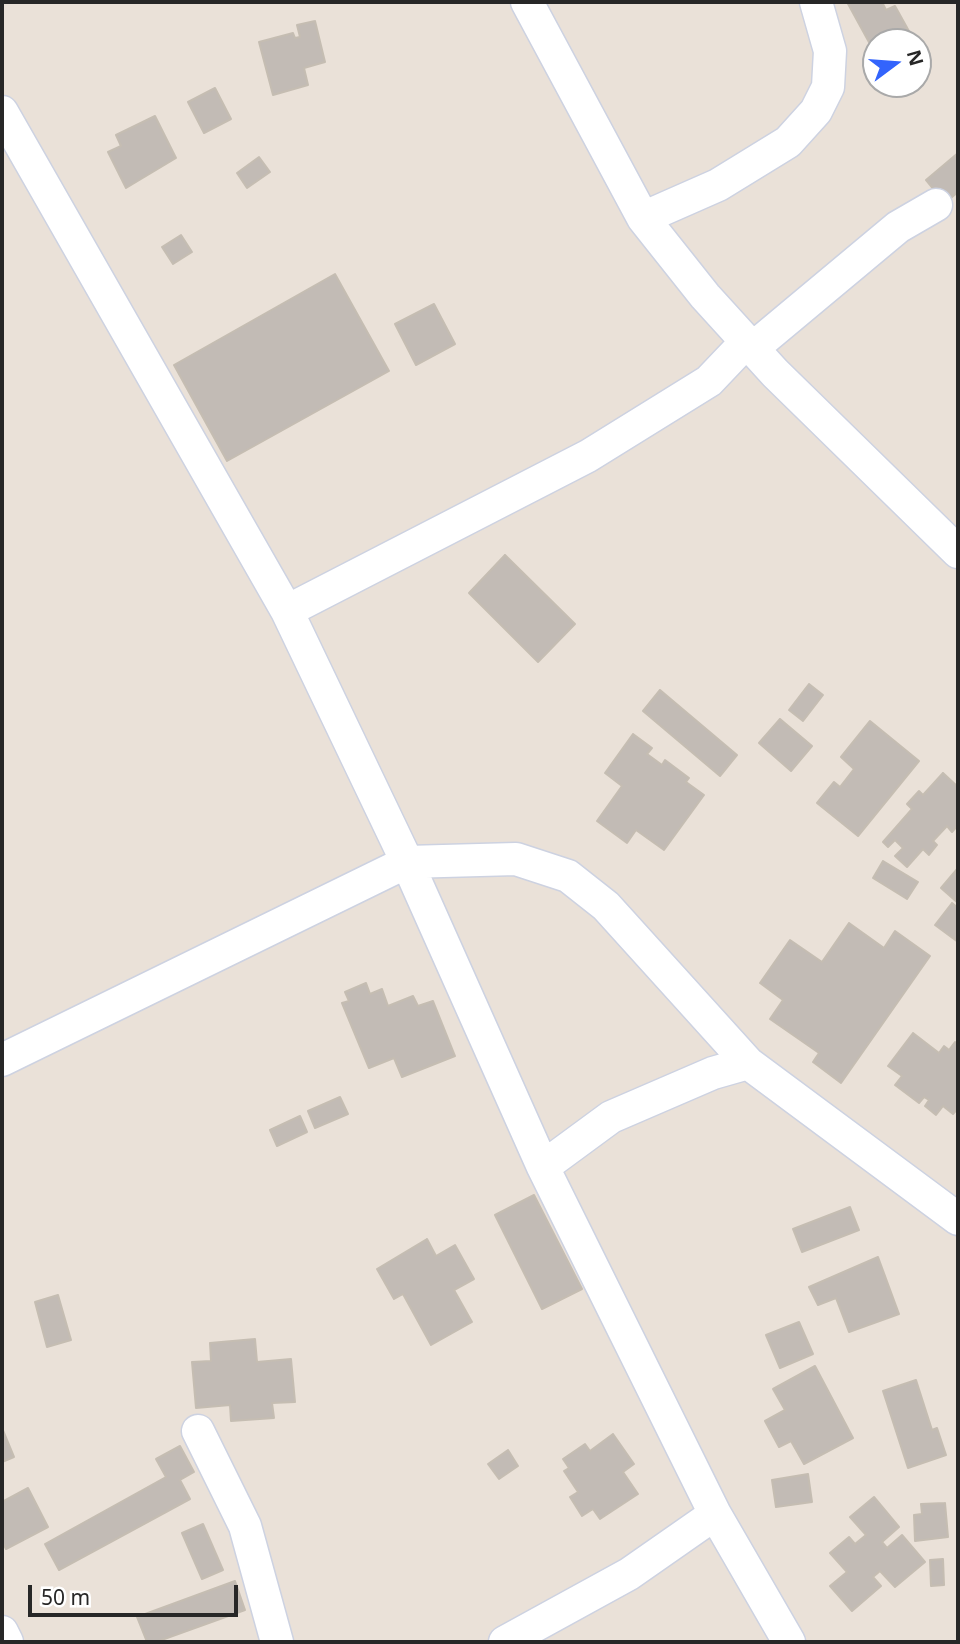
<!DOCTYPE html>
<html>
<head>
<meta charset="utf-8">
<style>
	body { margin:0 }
	#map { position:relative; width:960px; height:1644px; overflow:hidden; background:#eae1d8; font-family:"Noto Sans",sans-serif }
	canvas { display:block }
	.frame { position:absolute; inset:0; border:4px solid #272727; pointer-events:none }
	.north { position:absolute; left:862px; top:28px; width:70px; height:70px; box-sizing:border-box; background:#fff; border:2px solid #a9a9a9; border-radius:50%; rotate:74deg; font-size:19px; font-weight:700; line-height:28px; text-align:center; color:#272727 }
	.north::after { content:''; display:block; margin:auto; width:24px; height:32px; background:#3364fc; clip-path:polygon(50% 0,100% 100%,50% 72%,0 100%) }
	.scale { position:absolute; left:28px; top:1585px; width:210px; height:32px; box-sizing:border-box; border:4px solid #272727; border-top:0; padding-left:9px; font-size:21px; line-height:24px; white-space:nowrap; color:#272727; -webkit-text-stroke:5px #fff; paint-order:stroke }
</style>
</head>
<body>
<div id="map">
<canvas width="960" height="1644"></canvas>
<div class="frame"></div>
<div class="north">N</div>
<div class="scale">50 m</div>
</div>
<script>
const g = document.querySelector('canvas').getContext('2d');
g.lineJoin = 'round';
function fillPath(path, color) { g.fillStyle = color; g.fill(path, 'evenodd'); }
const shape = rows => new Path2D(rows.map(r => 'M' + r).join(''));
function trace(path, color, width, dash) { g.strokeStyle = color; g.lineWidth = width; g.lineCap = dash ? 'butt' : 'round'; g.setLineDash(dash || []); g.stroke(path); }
const building = shape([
	[847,2,882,2,886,10,895,6,915,42,876,42,876,55,847,2],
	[315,21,325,62,304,68,308,85,273,95,259,42,293,33,295,38,300,37,297,25,315,21],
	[215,88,231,119,204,133,188,102,215,88],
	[155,116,176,158,126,188,108,152,121,146,116,135,155,116],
	[958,153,958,192,945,203,926,180,958,153],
	[259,157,270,172,247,188,237,173,259,157],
	[181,235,192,252,173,264,162,247,181,235],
	[335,274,389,371,227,461,174,365,335,274],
	[434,304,455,344,416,365,395,324,434,304],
	[505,555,575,624,538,662,469,593,505,555],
	[809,684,823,695,803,721,789,710,809,684],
	[660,690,737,755,720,776,643,711,660,690],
	[780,719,812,746,791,771,759,743,780,719],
	[870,721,919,761,858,836,817,803,834,782,840,787,854,769,841,757,870,721],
	[633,734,652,748,647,754,662,765,665,760,689,778,686,782,704,795,664,850,636,830,627,843,597,821,622,786,605,773,633,734],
	[943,773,958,787,958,825,952,832,947,826,933,841,937,845,929,855,923,849,907,867,895,856,903,848,895,840,888,847,883,842,912,809,907,804,919,791,923,795,943,773],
	[883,861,918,882,907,899,873,878,883,861],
	[958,868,958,903,941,888,958,868],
	[952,903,958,908,958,942,935,925,952,903],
	[849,923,884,948,895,931,930,956,841,1083,813,1062,819,1053,770,1019,783,1000,760,983,790,940,822,962,849,923],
	[366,983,370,994,382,989,388,1006,413,996,418,1006,433,1001,455,1056,402,1077,394,1058,369,1068,342,1003,349,1001,345,992,366,983],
	[913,1033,939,1053,944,1046,949,1050,955,1042,958,1044,958,1108,953,1114,943,1106,936,1115,925,1106,929,1100,924,1097,919,1103,895,1085,902,1076,888,1066,913,1033],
	[340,1097,348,1114,315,1128,308,1111,340,1097],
	[300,1116,307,1132,277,1146,270,1130,300,1116],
	[534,1195,582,1289,542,1309,495,1215,534,1195],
	[850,1207,859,1230,802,1252,793,1229,850,1207],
	[427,1239,436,1256,455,1245,474,1279,454,1290,472,1322,431,1345,403,1294,394,1299,377,1269,427,1239],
	[878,1257,899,1314,849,1332,836,1298,818,1305,809,1287,878,1257],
	[58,1295,71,1340,47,1347,35,1302,58,1295],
	[799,1322,813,1354,780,1368,766,1335,799,1322],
	[255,1339,257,1362,291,1359,295,1402,272,1403,274,1418,231,1421,230,1405,196,1408,192,1362,211,1361,210,1343,255,1339],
	[815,1366,853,1438,804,1464,791,1441,779,1447,765,1421,785,1410,773,1389,815,1366],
	[916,1380,932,1430,937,1428,946,1455,908,1468,883,1391,916,1380],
	[2,1428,14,1457,2,1462,2,1428],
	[613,1434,634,1464,623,1472,638,1494,600,1519,593,1509,582,1516,570,1497,578,1492,564,1471,569,1468,563,1459,585,1444,590,1451,613,1434],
	[180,1446,194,1472,180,1480,190,1499,59,1570,45,1544,166,1477,156,1459,180,1446],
	[508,1450,518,1466,499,1479,488,1464,508,1450],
	[808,1474,812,1502,776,1507,772,1480,808,1474],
	[28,1488,48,1527,6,1549,2,1541,2,1502,28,1488],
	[874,1497,899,1527,882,1542,887,1548,902,1535,925,1562,895,1587,880,1571,873,1577,881,1586,852,1611,830,1586,847,1572,830,1553,849,1537,855,1544,866,1535,850,1517,874,1497],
	[945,1503,948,1537,915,1541,914,1515,922,1514,921,1504,945,1503],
	[203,1524,223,1570,202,1579,182,1533,203,1524],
	[943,1559,944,1585,931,1586,930,1560,943,1559],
	[235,1581,245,1610,156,1642,147,1642,137,1617,235,1581]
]);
const minor = shape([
	[527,2,643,218,705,296,775,373,958,552],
	[2,112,287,611,407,862,543,1167,715,1514,789,1642],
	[643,218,718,185,788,142,816,111,828,87,830,51,816,2],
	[753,348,898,227,936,205],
	[287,611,588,456,709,381,747,341],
	[2,1060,407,862,516,859,568,876,606,906,748,1063,958,1219],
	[543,1167,611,1117,713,1073,748,1063],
	[198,1431,245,1526,277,1642],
	[2,1632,7,1642],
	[505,1642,629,1574,715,1514]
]);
fillPath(building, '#c2bbb5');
trace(building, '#c5bdb2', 2);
trace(minor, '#cdd2e1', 35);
trace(minor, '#fff', 32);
</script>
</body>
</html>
